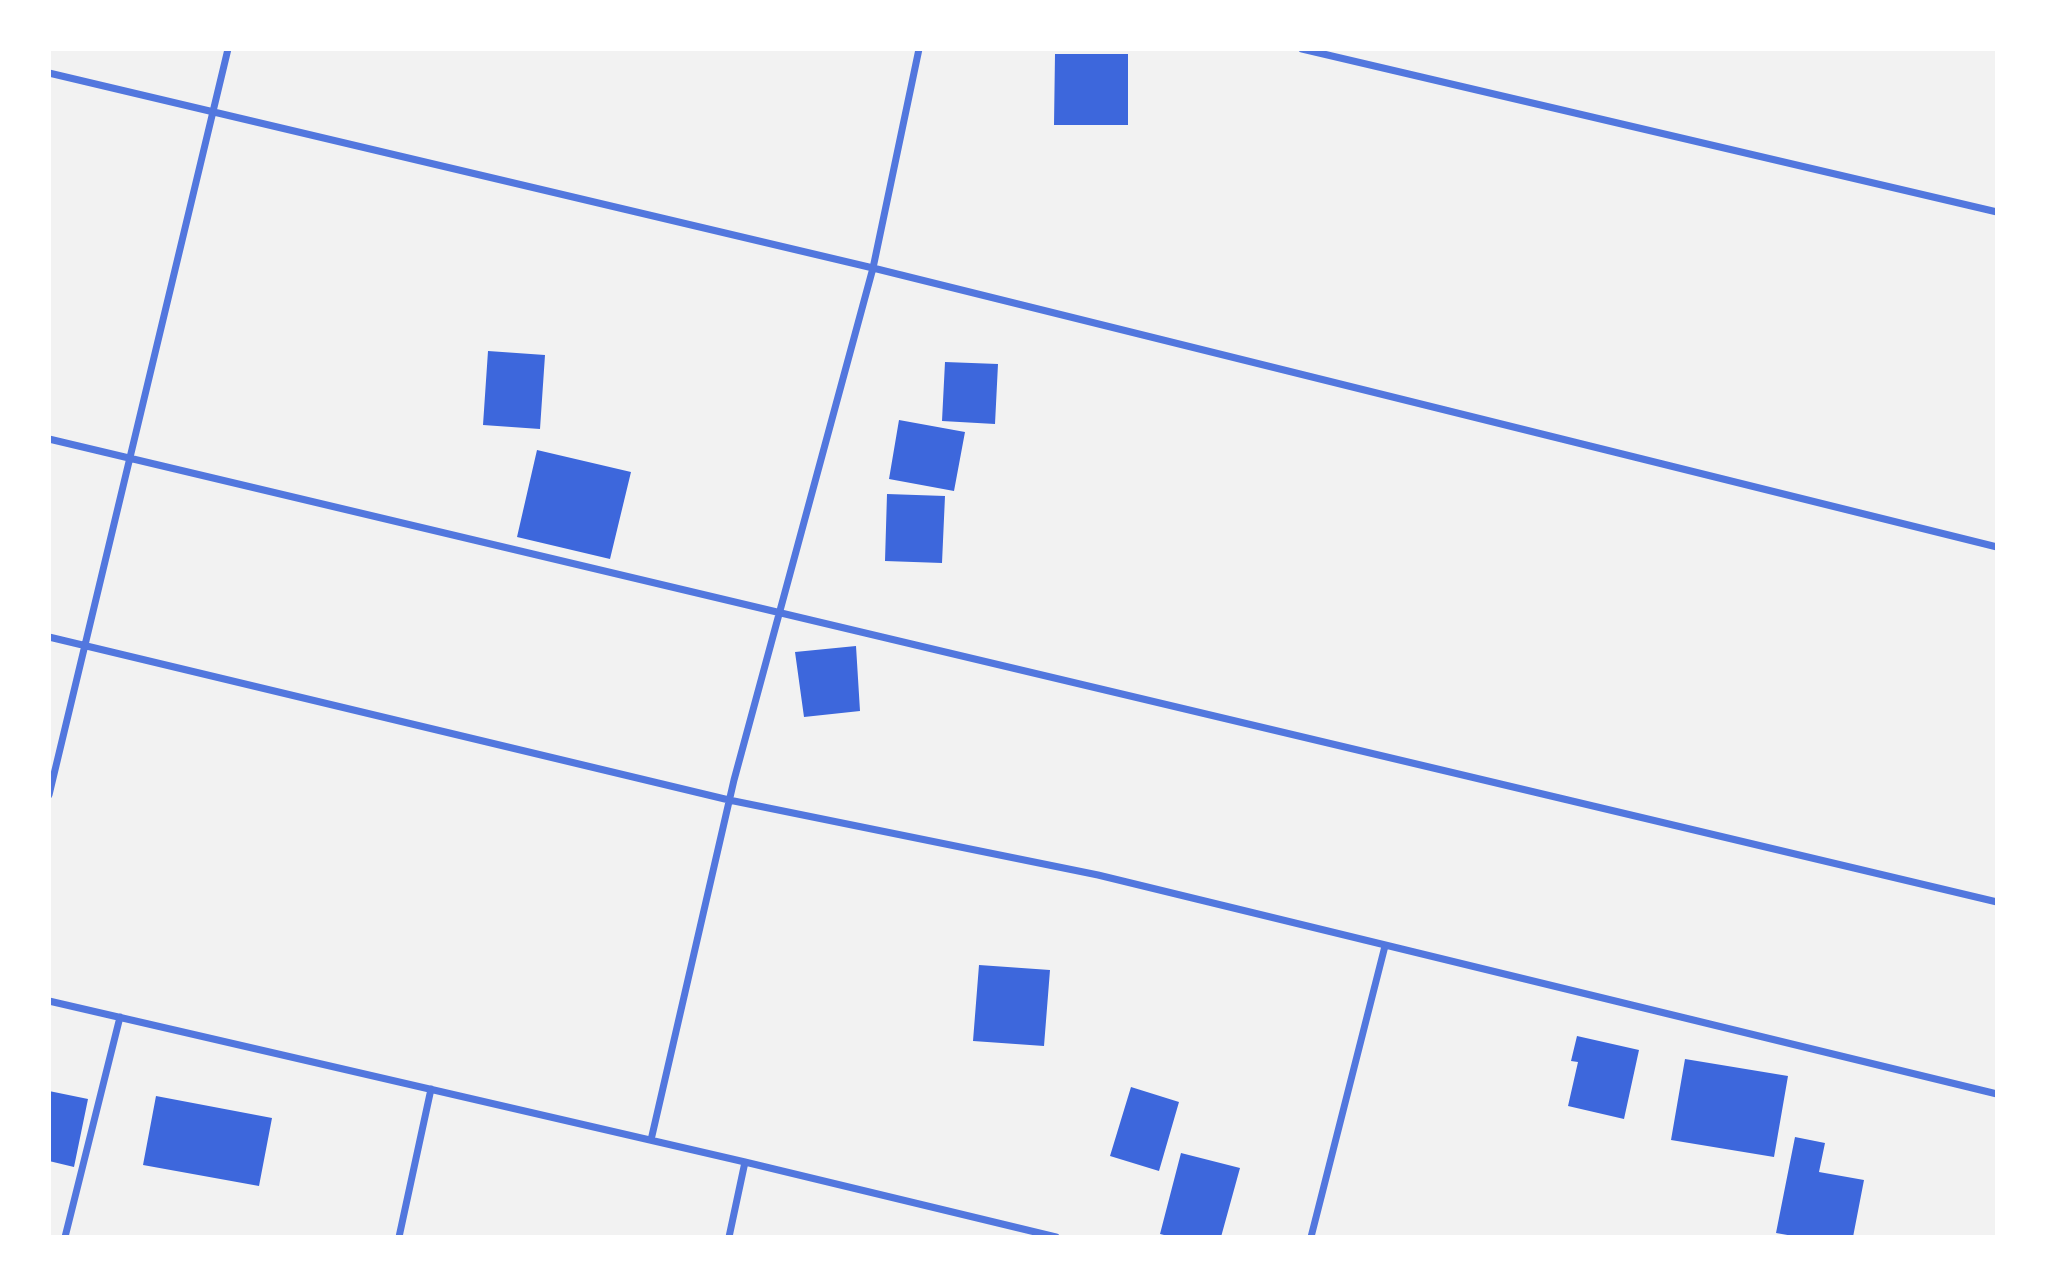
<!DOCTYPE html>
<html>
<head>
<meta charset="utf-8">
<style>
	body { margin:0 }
	#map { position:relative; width:2046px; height:1286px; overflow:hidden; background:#f2f2f2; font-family:Mulish,sans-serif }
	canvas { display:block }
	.frame { position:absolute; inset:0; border:51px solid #fff; pointer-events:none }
</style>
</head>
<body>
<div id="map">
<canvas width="2046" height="1286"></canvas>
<div class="frame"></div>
</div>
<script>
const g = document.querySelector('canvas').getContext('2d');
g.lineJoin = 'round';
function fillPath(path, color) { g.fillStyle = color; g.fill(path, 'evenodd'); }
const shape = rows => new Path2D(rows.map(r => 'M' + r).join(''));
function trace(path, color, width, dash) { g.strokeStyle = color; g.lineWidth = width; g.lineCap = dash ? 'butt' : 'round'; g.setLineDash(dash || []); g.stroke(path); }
const building = shape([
	[1055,54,1128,54,1128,125,1054,125],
	[488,351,545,355,540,429,483,425],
	[945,362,998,364,995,424,942,421],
	[899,420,965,432,954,491,889,479],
	[537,450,631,472,610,559,517,537],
	[887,494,945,496,942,563,885,561],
	[856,646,860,711,804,717,795,652],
	[979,965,1050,970,1044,1046,973,1041],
	[1577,1036,1639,1050,1624,1119,1568,1106,1578,1062,1571,1061],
	[1685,1059,1788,1076,1774,1157,1671,1140],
	[1131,1087,1179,1102,1159,1171,1110,1156],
	[49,1091,88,1099,74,1167,49,1161],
	[156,1096,272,1118,259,1186,143,1165],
	[1795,1137,1825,1143,1819,1172,1864,1180,1853,1237,1799,1237,1776,1233],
	[1181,1153,1240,1168,1221,1237,1172,1237,1160,1234]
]);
const minor = shape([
	[1302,49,1997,212],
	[49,73,873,268,1997,547],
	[49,439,1997,902],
	[49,637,729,800,1098,875,1997,1094],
	[49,795,228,49],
	[49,1001,745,1162,1056,1237],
	[651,1140,734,780,873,268,919,49],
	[65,1237,120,1017],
	[399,1237,431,1089],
	[729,1237,745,1162],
	[1311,1237,1385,946]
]);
fillPath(building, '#3d67dc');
trace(minor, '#5277de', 7);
</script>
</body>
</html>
